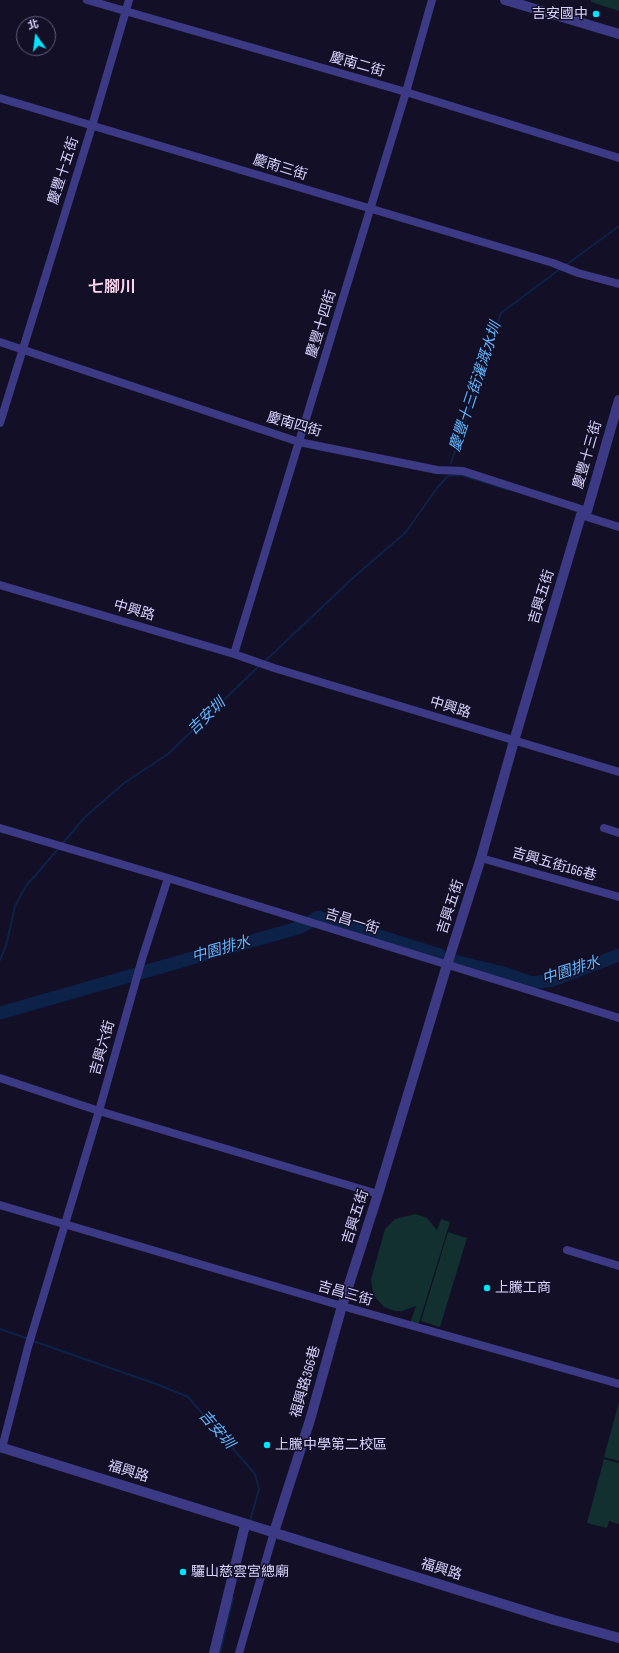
<!DOCTYPE html>
<html>
<head>
<meta charset="utf-8">
<style>
	body { margin:0 }
	#map { position:relative; width:619px; height:1653px; overflow:hidden; background:#130f26; font-family:"Sofia Sans Condensed","Noto Sans TC",sans-serif }
	canvas { display:block }
	.north { position:absolute; left:16px; top:16px; width:40px; height:40px; box-sizing:border-box; background:#130f26; border:1px solid #625e7d; border-radius:50%; rotate:346deg; font-size:11px; font-weight:700; line-height:16px; text-align:center; color:#d9d4ff }
	.north::after { content:''; display:block; margin:auto; width:14px; height:18px; background:#00e5ff; clip-path:polygon(50% 0,100% 100%,50% 72%,0 100%) }
</style>
</head>
<body>
<div id="map">
<canvas width="619" height="1653"></canvas>
<div class="north">北</div>
</div>
<script>
const g = document.querySelector('canvas').getContext('2d');
g.lineJoin = 'round';
function fillPath(path, color) { g.fillStyle = color; g.fill(path, 'evenodd'); }
const shape = rows => new Path2D(rows.map(r => 'M' + r).join(''));
function trace(path, color, width, dash) { g.strokeStyle = color; g.lineWidth = width; g.lineCap = dash ? 'butt' : 'round'; g.setLineDash(dash || []); g.stroke(path); }
function write(font, color, halo, rows, align = 'center') {
  g.font = font + ' "Sofia Sans Condensed","Noto Sans TC",sans-serif'; g.lineWidth = 3; g.setLineDash([]); g.textBaseline = 'middle'; g.strokeStyle = halo; g.fillStyle = color; for (const [text, x, y, turn = 0] of rows) {
    g.save(); g.translate(x, y); g.rotate((+turn || 0) * Math.PI / 180); g.textAlign = isNaN(turn) ? turn : align; if (halo) g.strokeText(text, 0, 0); g.fillText(text, 0, 0); g.restore();
  }
}
const green = shape([
	[591,0,619,0,619,11,591,2],
	[416,1214,427,1218,437,1230,441,1219,450,1222,418,1326,410,1323,416,1306,402,1311,395,1311,384,1307,374,1296,371,1280,385,1229,395,1219],
	[448,1232,467,1238,440,1327,421,1321],
	[619,1402,619,1461,604,1457],
	[604,1459,619,1463,619,1524,609,1521,607,1528,587,1523]
]);
const stream = shape([
	[566,265,619,226],
	[451,463,501,313,560,269],
	[264,662,355,576,405,533,438,487,448,476,461,475,509,490],
	[63,843,85,817,124,783,168,754,259,666],
	[0,960,6,946,15,906,26,886,59,848],
	[0,1329,29,1339],
	[33,1341,159,1385,188,1397,255,1474,259,1489,250,1521],
	[220,1653,233,1598]
]);
const river = shape([
	[454,961,503,973,532,983,553,980,619,955],
	[0,1013,301,927,318,917,440,955]
]);
const minor = shape([
	[87,0,406,92,619,158],
	[0,98,553,263,578,273,619,284],
	[0,342,299,442,437,470,463,471,587,511],
	[0,423,92,126,129,0],
	[581,515,619,527],
	[0,585,234,654,274,668,619,772],
	[234,654,406,92,432,0],
	[0,828,168,878,619,1018],
	[604,828,619,833],
	[481,858,619,897],
	[0,1078,99,1111,378,1194],
	[0,1205,342,1306,619,1384],
	[567,1250,619,1266],
	[2,1448,28,1347,99,1111,142,959,168,878],
	[239,1653,274,1532]
]);
const tertiary = shape([
	[505,0,619,34],
	[0,1447,554,1620,619,1638],
	[274,1532,310,1420,342,1306,378,1194,447,965,481,858,514,741,581,515,587,511,619,400],
	[214,1653,245,1525]
]);
const markers = [
	[596,14,4,"#00e5ff"],
	[487,1288,4,"#00e5ff"],
	[267,1445,4,"#00e5ff"],
	[183,1572,4,"#00e5ff"]
];
const poiNames = [
	["吉安國中",588,14,"right"],
	["上騰工商",495,1288],
	["上騰中學第二校區",275,1445],
	["驪山慈雲宮總廟",191,1572]
];
const streetNames = [
	["慶南二街",357,65,16],
	["慶南三街",280,168,17],
	["慶豐十五街",64,171,-72],
	["慶豐十四街",322,324,-73],
	["慶南四街",294,425,16],
	["慶豐十三街",588,455,-74],
	["吉興五街",542,597,-73],
	["中興路",134,611,16],
	["中興路",450,708,17],
	["吉興五街166巷",554,865,16],
	["吉興五街",451,907,-72],
	["吉昌一街",352,922,17],
	["吉興六街",103,1048,-74],
	["吉興五街",356,1217,-72],
	["吉昌三街",345,1294,16],
	["福興路366巷",306,1382,-74],
	["福興路",128,1472,17],
	["福興路",441,1570,17]
];
const waterNames = [
	["慶豐十三街灌溉水圳",476,387,-72],
	["吉安圳",207,717,-44],
	["中園排水",221,950,-16],
	["中園排水",571,971,-18],
	["吉安圳",216,1430,49]
];
const quarterNames = [
	["七腳川",112,288]
];
fillPath(green, '#12302f');
trace(stream, '#0c2248', 2);
trace(river, '#0c2248', 13);
trace(minor, '#3d3a85', 8);
trace(tertiary, '#3d3a85', 10);
for (const [x, y, r, color] of markers) { const dot = new Path2D(); dot.arc(x, y, r, 0, 2 * Math.PI); g.fillStyle = color; g.fill(dot); trace(dot, '#130f26', 1.5); }
write('14px', '#d9d4ff', '#130f26', poiNames, 'left');
write('14px', '#d9d4ff', '#130f26', streetNames);
write('italic 15px', '#62b6ff', '#130f26', waterNames);
write('bold 16px', '#ffd6f0', '#130f26', quarterNames);
</script>
</body>
</html>
